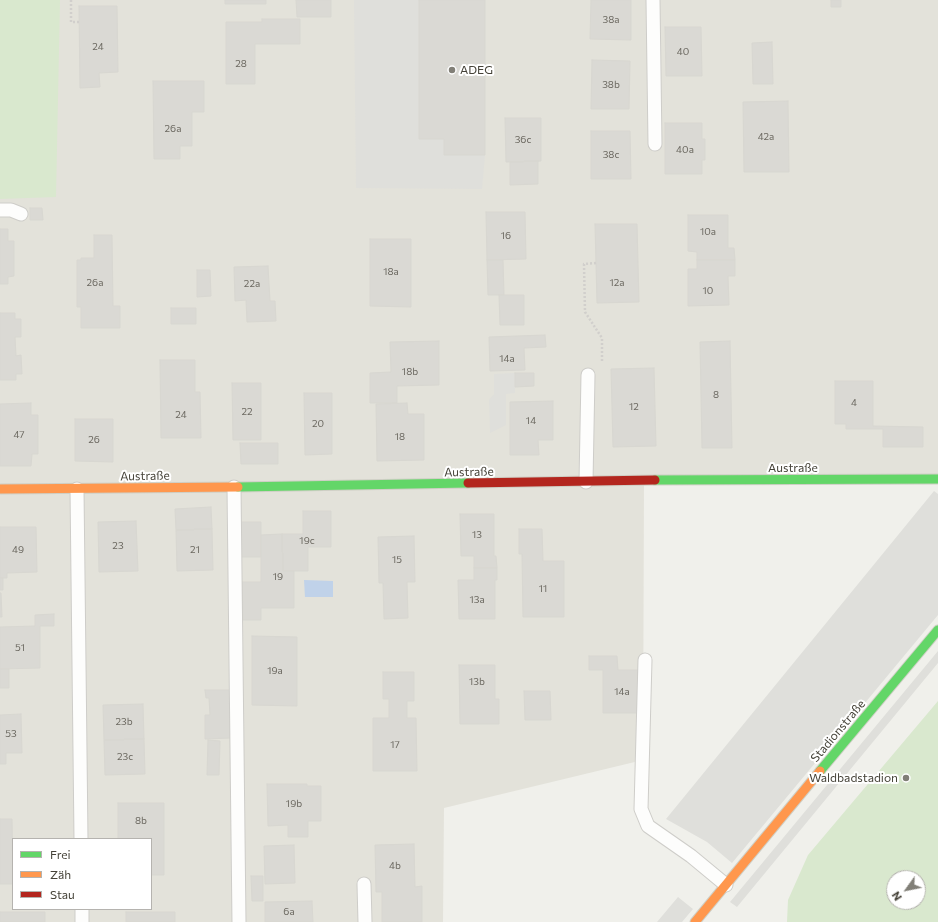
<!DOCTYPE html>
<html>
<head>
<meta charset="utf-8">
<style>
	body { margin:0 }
	#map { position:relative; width:938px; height:922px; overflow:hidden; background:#f0f0eb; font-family:Commissioner,sans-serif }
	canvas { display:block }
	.legend { position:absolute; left:12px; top:838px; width:140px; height:72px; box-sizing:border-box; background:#fff; border:1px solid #b5b3af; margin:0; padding:5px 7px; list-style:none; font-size:12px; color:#454238 }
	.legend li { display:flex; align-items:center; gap:8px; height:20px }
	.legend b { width:20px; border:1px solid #b5b3af }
	.north { position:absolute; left:886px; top:870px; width:40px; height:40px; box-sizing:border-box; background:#fff; border:1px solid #b5b3af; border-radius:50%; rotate:237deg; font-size:11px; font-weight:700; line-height:16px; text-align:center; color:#454238 }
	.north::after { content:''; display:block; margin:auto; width:14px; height:18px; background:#817f77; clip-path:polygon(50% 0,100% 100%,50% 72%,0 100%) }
</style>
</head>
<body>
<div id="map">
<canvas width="938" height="922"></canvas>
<ul class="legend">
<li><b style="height:5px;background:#63d668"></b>Frei</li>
<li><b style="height:5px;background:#ff974d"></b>Zäh</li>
<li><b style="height:5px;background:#b3261e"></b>Stau</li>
</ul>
<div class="north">N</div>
</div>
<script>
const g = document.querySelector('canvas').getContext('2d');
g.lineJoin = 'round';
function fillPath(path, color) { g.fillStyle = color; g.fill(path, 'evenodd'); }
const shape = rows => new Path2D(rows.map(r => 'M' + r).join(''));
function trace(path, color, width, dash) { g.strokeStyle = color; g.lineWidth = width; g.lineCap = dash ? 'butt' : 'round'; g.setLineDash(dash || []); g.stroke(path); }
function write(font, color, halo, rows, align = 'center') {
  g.font = font + ' Commissioner,sans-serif'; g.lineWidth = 4; g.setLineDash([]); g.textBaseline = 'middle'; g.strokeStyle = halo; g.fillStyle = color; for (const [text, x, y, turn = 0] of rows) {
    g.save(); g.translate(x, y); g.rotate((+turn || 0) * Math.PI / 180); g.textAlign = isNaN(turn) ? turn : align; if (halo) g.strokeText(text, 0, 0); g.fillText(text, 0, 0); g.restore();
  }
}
const residential = shape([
	[0,0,938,0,938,479,644,481,643,760,444,808,443,922,0,922],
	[13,839,151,839,151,909,13,909]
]);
const green = shape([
	[0,0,60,0,56,197,0,199],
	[938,701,938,922,787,922,788,900,808,855],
	[894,878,918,878,918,902,894,902]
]);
const parking = shape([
	[354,0,419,0,419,139,444,139,444,155,485,155,482,189,356,188],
	[515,373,515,393,506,394,506,425,490,433,489,400,494,394,494,374],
	[934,491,938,494,938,615,732,863,707,842,666,819],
	[938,651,938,663,737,907,730,902],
	[678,897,693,909,682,922,657,922]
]);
const water = shape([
	[304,580,333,581,333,597,305,597]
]);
const building = shape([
	[225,0,266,0,266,4,225,4,225,0],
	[296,0,331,0,331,17,297,17,296,0],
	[419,0,485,0,485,155,444,155,444,139,419,139,419,0],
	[591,0,631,0,631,40,590,39,591,0],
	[831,0,841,0,841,7,831,7,831,0],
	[79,6,117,6,118,72,99,73,100,87,80,88,79,6],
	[262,19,300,19,300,44,255,44,255,84,226,84,226,22,262,22,262,19],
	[665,27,701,27,702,76,666,76,665,27],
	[772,42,773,84,753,84,752,43,772,42],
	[592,60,630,61,629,109,591,109,592,60],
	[153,81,204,81,204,112,192,112,192,146,180,146,180,159,154,159,153,81],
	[788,101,789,172,744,172,743,102,788,101],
	[505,118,541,118,541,161,506,162,505,118],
	[665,123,702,123,702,139,705,139,705,160,702,160,702,174,665,174,665,123],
	[591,131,630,131,631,179,591,179,591,131],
	[538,161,538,184,510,185,510,162,538,161],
	[30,208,42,208,43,220,30,220,30,208],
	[486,212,525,212,526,259,487,260,486,212],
	[688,215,728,215,728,248,734,248,735,260,697,260,697,252,688,251,688,215],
	[595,224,637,224,639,302,597,303,595,224],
	[0,229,8,229,8,241,14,241,14,276,8,277,8,284,0,284,0,229],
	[94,235,112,235,113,306,120,306,120,328,81,328,81,307,77,307,77,260,81,260,81,258,94,258,94,235],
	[370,239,411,239,411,307,370,306,370,239],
	[487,260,503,260,504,295,488,295,487,260],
	[697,260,735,260,735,276,728,276,729,305,688,306,688,269,697,269,697,260],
	[268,266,270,301,275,301,276,321,247,322,246,300,235,301,234,267,268,266],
	[197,270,210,270,211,296,197,297,197,270],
	[499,295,524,295,524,325,500,325,499,295],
	[171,308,196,308,196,324,171,324,171,308],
	[0,313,15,313,15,319,21,319,21,337,15,337,16,356,21,355,22,374,16,374,16,380,0,380,0,313],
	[545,335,546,347,524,348,525,370,490,371,489,337,545,335],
	[439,341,439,385,397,386,397,403,370,403,370,373,391,372,390,342,439,341],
	[730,341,732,448,702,448,700,342,730,341],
	[160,360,195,360,195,392,200,392,201,438,161,438,160,360],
	[654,368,656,446,613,447,611,369,654,368],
	[515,373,534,373,534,386,515,387,515,373],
	[835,381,873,381,873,426,923,427,923,447,883,447,883,429,846,429,846,424,835,424,835,381],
	[232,383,261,383,261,440,233,440,232,383],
	[304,393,332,393,332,454,305,455,304,393],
	[553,401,553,440,538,440,539,455,510,455,510,402,553,401],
	[31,403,31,415,38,415,38,454,32,454,31,466,0,466,0,404,31,403],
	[407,403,408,414,424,414,424,460,377,461,376,404,407,403],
	[75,419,113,419,113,462,75,461,75,419],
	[240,443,278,443,278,464,241,464,240,443],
	[211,507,212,529,176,530,175,509,211,507],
	[303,511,331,511,331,547,308,547,308,571,283,571,282,534,303,534,303,511],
	[460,514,494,514,494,556,496,556,497,568,474,568,474,556,461,556,460,514],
	[136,521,138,571,99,572,98,522,136,521],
	[241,522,261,522,261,557,241,557,241,522],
	[0,527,36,527,37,572,7,573,7,578,0,578,0,527],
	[212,529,213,570,177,571,176,530,212,529],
	[519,529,542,529,543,561,564,561,564,617,523,617,522,554,519,554,519,529],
	[282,534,283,571,294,571,294,608,261,608,261,620,243,620,242,582,261,582,261,535,282,534],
	[414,536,415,582,407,582,408,618,384,619,383,583,379,583,378,537,414,536],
	[474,568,497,568,497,580,495,580,495,619,459,619,458,580,474,580,474,568],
	[0,578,3,578,3,590,0,590,0,578],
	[0,593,1,593,2,617,0,617,0,593],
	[54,614,54,626,40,626,40,668,0,669,0,627,35,626,35,615,54,614],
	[252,636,297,637,297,706,252,705,252,636],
	[589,656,617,656,618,670,640,670,640,713,603,713,603,670,589,670,589,656],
	[459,665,495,665,495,699,499,699,499,724,460,724,459,665],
	[0,669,9,669,9,688,0,688,0,669],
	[383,672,414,672,414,701,407,701,407,718,416,718,417,771,373,771,373,718,389,718,389,699,383,699,383,672],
	[205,690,230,690,231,738,205,739,205,715,210,715,209,698,206,698,205,690],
	[524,691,550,691,551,720,525,720,524,691],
	[143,704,144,739,104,740,103,705,143,704],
	[21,714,22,753,6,753,6,764,0,764,0,715,21,714],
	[144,739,145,774,105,775,104,740,144,739],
	[208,740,220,741,219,775,207,775,208,740],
	[267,784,307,784,307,786,321,786,321,821,308,821,308,837,288,837,288,825,268,826,267,784],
	[118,803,164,803,164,875,151,875,151,839,118,839,118,803],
	[0,819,12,819,13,884,0,884,0,819],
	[414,844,415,887,422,886,422,922,382,922,382,892,376,892,375,845,414,844],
	[294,845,295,883,265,884,264,846,294,845],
	[251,876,263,876,263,901,252,901,251,876],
	[312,901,313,922,265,922,265,902,312,901],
	[0,912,45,912,45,922,0,922,0,912],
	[126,912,175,912,175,922,126,922,126,912]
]);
const path = shape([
	[71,0,71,22,79,22],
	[596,263,584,264,585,312,602,338,602,362]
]);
const lane = shape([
	[653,0,655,144],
	[0,210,11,210,21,214],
	[586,482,588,375],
	[234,487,239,922],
	[77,489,81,839],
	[645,660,641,809,648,826,691,856,726,885],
	[364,884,365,922],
	[82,909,82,922]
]);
const fast = shape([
	[655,480,938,479],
	[238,487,468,483],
	[820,771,938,630]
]);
const slow = shape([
	[0,489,238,487],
	[695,922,820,771]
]);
const jam = shape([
	[468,483,655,480]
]);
const markers = [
	[452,70,4,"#817f77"],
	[906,778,4,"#817f77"]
];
const numberNames = [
	["38a",611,20],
	["24",98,47],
	["40",683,52],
	["28",241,64],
	["38b",611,85],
	["26a",173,129],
	["42a",766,137],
	["36c",523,140],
	["40a",685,150],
	["38c",611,155],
	["10a",708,232],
	["16",506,236],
	["18a",391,272],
	["26a",95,283],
	["12a",617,283],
	["22a",252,284],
	["10",708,291],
	["14a",507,359],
	["18b",410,372],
	["8",716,395],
	["4",854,403],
	["12",634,407],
	["22",247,412],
	["24",181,415],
	["14",531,421],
	["20",318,424],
	["47",19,435],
	["18",400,437],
	["26",94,440],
	["13",477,535],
	["19c",307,541],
	["23",118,546],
	["49",18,550],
	["21",195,550],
	["15",397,560],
	["19",278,577],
	["11",543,589],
	["13a",477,600],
	["51",20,648],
	["19a",275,671],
	["13b",477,682],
	["14a",622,692],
	["23b",124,722],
	["53",11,734],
	["17",395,745],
	["23c",125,757],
	["19b",294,804],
	["8b",141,821],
	["4b",395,866],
	["6a",289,912]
];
const poiNames = [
	["ADEG",460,70],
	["Waldbadstadion",898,778,"right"]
];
const streetNames = [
	["Austraße",793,468],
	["Austraße",469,472,-1],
	["Austraße",145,476,-1],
	["Stadionstraße",838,731,-50]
];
fillPath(residential, '#e3e2da');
fillPath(green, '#d9e8ce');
fillPath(parking, '#dfdfdb');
fillPath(water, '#c0d2e9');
fillPath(building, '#dad9d4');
trace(building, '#d8d7d1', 1);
trace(lane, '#cecdc9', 15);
trace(fast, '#cfcfc5', 11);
trace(slow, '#cfcfc5', 11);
trace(jam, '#cfcfc5', 11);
trace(path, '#d1cfcc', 2.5, [2, 2]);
trace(lane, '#fdfdfc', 13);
trace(fast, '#63d668', 9);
trace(slow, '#ff974d', 9);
trace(jam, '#b3261e', 9);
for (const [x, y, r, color] of markers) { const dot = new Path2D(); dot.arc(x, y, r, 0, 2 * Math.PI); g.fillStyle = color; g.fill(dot); trace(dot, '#fff', 1.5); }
write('10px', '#6b6860', null, numberNames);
write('12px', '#454238', '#fff', poiNames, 'left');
write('12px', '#454238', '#fff', streetNames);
</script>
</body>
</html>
